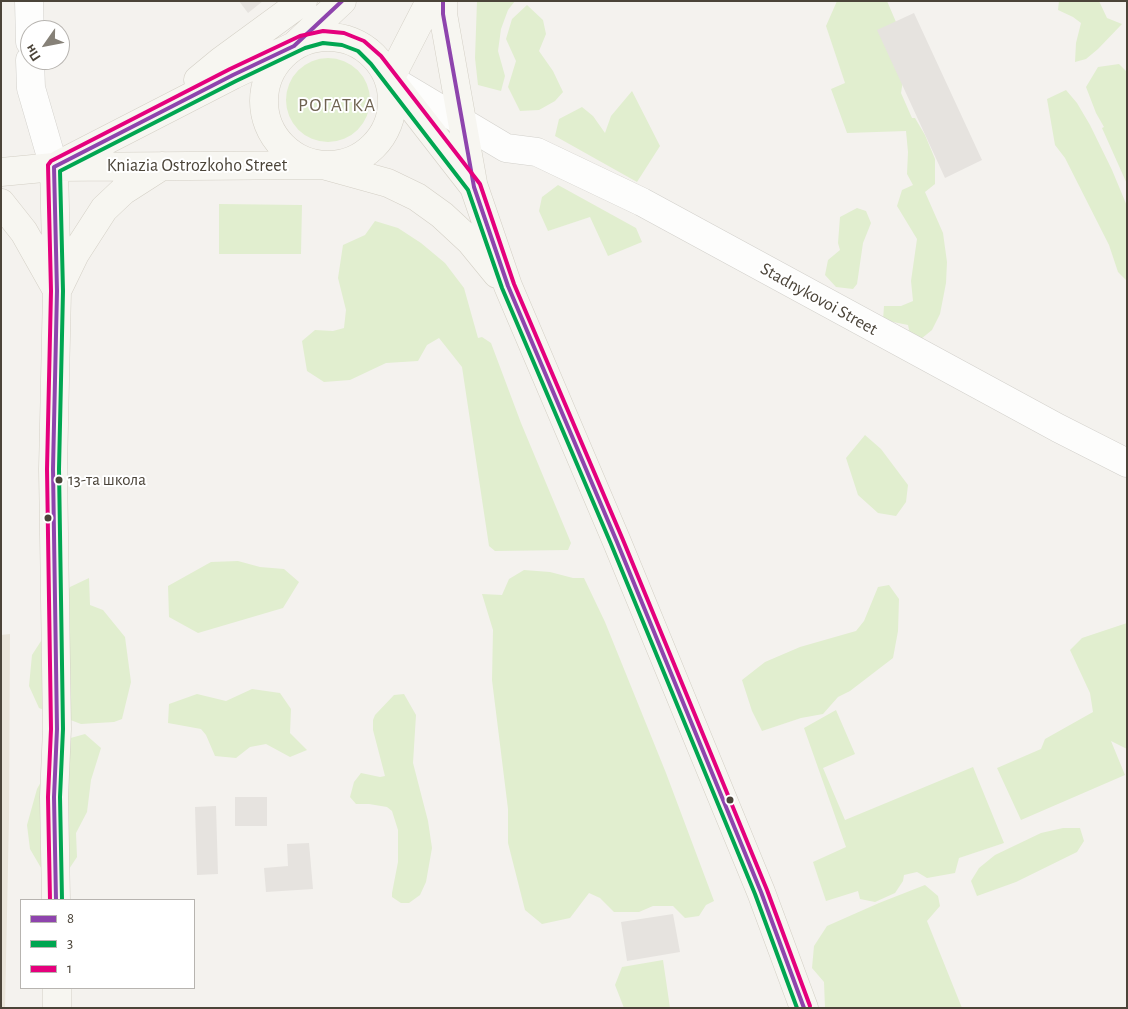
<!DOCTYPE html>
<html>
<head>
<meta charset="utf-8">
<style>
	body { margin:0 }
	#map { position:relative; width:1128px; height:1009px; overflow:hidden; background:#f4f2ee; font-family:"Alegreya Sans",sans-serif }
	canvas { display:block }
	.frame { position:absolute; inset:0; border:2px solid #4b4439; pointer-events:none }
	.legend { position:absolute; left:20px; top:899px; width:175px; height:90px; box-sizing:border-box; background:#fff; border:1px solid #b7b4b0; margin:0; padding:6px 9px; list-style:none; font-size:15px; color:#4b4439 }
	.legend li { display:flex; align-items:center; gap:10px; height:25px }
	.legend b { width:25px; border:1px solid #b7b4b0 }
	.north { position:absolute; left:20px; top:20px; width:50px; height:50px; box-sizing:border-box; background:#fff; border:1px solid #b7b4b0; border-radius:50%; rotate:237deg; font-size:14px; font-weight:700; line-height:20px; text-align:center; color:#4b4439 }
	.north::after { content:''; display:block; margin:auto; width:18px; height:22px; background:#868178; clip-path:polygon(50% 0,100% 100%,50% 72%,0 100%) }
</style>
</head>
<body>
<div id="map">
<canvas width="1128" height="1009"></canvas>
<div class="frame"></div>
<ul class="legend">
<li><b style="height:6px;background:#8e44ad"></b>8</li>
<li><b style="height:6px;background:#00a651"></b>3</li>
<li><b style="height:6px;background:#e5007d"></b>1</li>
</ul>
<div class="north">Пн</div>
</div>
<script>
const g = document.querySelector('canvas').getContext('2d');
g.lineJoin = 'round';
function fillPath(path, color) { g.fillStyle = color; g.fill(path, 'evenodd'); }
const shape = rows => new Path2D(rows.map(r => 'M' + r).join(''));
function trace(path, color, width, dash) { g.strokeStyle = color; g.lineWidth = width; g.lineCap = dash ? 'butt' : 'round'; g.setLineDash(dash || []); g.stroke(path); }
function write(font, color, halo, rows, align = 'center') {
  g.font = font + ' "Alegreya Sans",sans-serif'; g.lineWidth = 4; g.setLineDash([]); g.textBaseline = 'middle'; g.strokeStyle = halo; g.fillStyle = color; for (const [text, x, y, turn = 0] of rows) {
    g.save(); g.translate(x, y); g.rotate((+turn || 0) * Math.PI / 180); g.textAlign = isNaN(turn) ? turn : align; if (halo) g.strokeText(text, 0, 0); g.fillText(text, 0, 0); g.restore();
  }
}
const education = shape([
	[10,634,9,819,5,1008,1,1008,1,635]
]);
const green = shape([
	[477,1,515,1,508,10,501,29,498,51,505,76,501,91,478,85,475,58],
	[837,1,887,1,908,50,901,93,912,118,915,118,925,135,935,159,935,184,925,192,943,233,947,262,946,283,940,314,932,330,916,343,911,339,908,325,883,320,884,306,901,306,913,301,911,281,917,239,897,206,902,190,913,185,907,174,908,152,906,131,847,133,831,89,845,83,826,26],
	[1059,1,1099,1,1107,18,1122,24,1098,49,1086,59,1075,62,1076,43,1081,23,1073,17,1058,10],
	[527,5,543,20,546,34,539,51,553,71,563,92,555,101,539,110,520,111,508,87,516,61,506,39,512,19],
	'286 100a42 42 0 1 1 84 0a42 42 0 1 1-84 0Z',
	[1119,64,1127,72,1127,184,1102,128,1104,127,1096,113,1086,87,1098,67],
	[1066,90,1077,103,1090,125,1112,170,1127,206,1127,281,1118,272,1109,245,1065,158,1055,145,1047,99],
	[632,91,660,146,637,182,555,136,559,119,582,107,593,116,605,133,611,116],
	[558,185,636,228,642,242,608,256,590,217,548,231,539,211,542,197],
	[219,204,302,205,301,254,219,254],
	[857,208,866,211,871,223,863,243,857,284,853,289,836,287,825,275,828,260,840,250,838,243,840,217],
	[375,221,398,228,421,243,445,263,464,288,478,338,482,337,491,343,521,423,571,543,568,550,495,551,489,546,462,367,439,338,427,345,418,361,386,363,350,380,324,382,307,371,302,341,315,330,333,331,344,328,346,310,338,278,343,245,365,235],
	[865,435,881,449,908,485,906,502,896,516,878,513,858,495,846,458],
	[238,561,260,567,284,569,299,582,283,608,198,633,169,617,168,586,211,562],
	[524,570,550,572,573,578,584,578,605,622,666,773,714,901,706,905,699,916,685,918,673,906,653,906,639,912,614,912,600,898,589,893,570,918,542,924,525,910,508,843,508,809,492,680,493,630,482,594,502,595,509,579],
	[89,578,90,605,103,610,125,637,131,682,122,719,114,722,81,724,39,708,29,686,32,655,52,624,70,587],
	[889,585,899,599,898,631,893,658,850,691,838,697,823,714,801,718,762,731,752,711,742,680,765,662,800,647,856,631,864,621,878,587],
	[1127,623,1127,749,1111,741,1125,775,1021,820,997,768,1041,749,1045,739,1093,712,1090,693,1070,650,1082,638],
	[252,689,280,693,291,709,290,733,307,750,290,757,266,744,250,747,236,758,215,756,206,735,201,729,168,723,169,704,197,694,226,701],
	[404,694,416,715,413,763,428,821,432,848,426,882,420,895,409,903,401,903,392,897,392,893,398,862,398,830,392,811,387,807,369,804,356,804,350,797,354,782,361,773,380,777,385,776,373,730,373,720,375,715,394,695],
	[836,710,855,754,823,768,845,820,973,767,1004,843,959,858,955,873,927,878,917,872,904,875,903,881,895,893,875,902,860,899,858,891,826,901,813,862,846,847,804,728],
	[85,734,101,748,91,780,87,812,76,833,77,857,63,878,44,873,30,849,27,825,37,789,47,771,60,741],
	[1063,828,1080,828,1084,841,1077,852,1016,882,977,896,971,881,979,868,995,855,1041,833],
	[925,885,938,896,940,906,927,921,962,1008,825,1008,824,982,812,968,814,946,827,926,879,903],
	[663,960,670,1008,624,1008,615,985,622,967]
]);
const parking = shape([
	[239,1,263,1,248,13],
	[914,13,982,160,945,178,877,30],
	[235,797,267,797,267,826,235,826],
	[216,806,218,874,197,875,195,807],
	[309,843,313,889,266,892,264,868,288,866,287,844],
	[673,914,680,952,627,961,621,922]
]);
const street = shape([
	[29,1,30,42],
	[30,60,31,88,54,167],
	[392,80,506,148,537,152,642,202,1058,428,1127,463]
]);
const secondary = shape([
	[443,1,443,14,473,183],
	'264 101a64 64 0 1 1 128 0a64 64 0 1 1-128 0Z',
	[390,79,474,187,508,286,617,542,761,892,804,1008],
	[390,79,430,1],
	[198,80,221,61,303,1],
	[60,164,233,75,294,46,342,1],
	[54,167,57,291,53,469,57,729,54,797,56,900],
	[1,172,54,167,323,165,388,183,417,197,442,215,470,241,497,274],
	[1,203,24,232,55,287],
	[59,287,75,254,104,209,123,191,162,166],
	[57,988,57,1008]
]);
const bus1 = shape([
	[443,1,443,14,474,187,508,286,617,542,761,892,804,1008],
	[56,900,54,797,57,729,53,469,57,291,54,167,233,75,294,46,342,1]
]);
const bus2 = shape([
	[62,900,60,797,63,729,59,469,63,291,60,171,236,81,305,48,323,43,342,45,358,51,371,64,468,190,502,288,611,544,755,894,797,1008]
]);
const bus3 = shape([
	[50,900,48,797,51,729,47,469,51,291,48,165,51,161,230,69,300,36,323,31,344,33,364,41,381,56,480,184,514,284,623,540,767,890,810,1006]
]);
const markers = [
	[59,480,4.5,"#4b4439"],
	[48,518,4.5,"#4b4439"],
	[730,800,4.5,"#4b4439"]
];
const busNames = [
	["13-та школа",68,480]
];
const streetNames = [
	["Kniazia Ostrozkoho Street",197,166],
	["Stadnykovoi Street",819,299,29]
];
const neighbourhoodNames = [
	["РОГАТКА",337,105]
];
fillPath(education, '#eae5da');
fillPath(green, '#e1eecf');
fillPath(parking, '#e6e3df');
trace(street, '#d2d0cb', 29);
trace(secondary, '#d3cfc5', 29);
trace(street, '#fdfdfc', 28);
trace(secondary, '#f7f6f1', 28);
trace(bus1, '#8e44ad', 4);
trace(bus2, '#00a651', 4);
trace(bus3, '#e5007d', 4);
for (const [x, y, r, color] of markers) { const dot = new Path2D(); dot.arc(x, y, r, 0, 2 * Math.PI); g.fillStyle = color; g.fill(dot); trace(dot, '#fff', 2); }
write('17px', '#4b4439', '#fff', busNames, 'left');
write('18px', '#4b4439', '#fff', streetNames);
g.letterSpacing = '1px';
write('19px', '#6e6250', '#fff', neighbourhoodNames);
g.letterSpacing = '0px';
</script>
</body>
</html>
